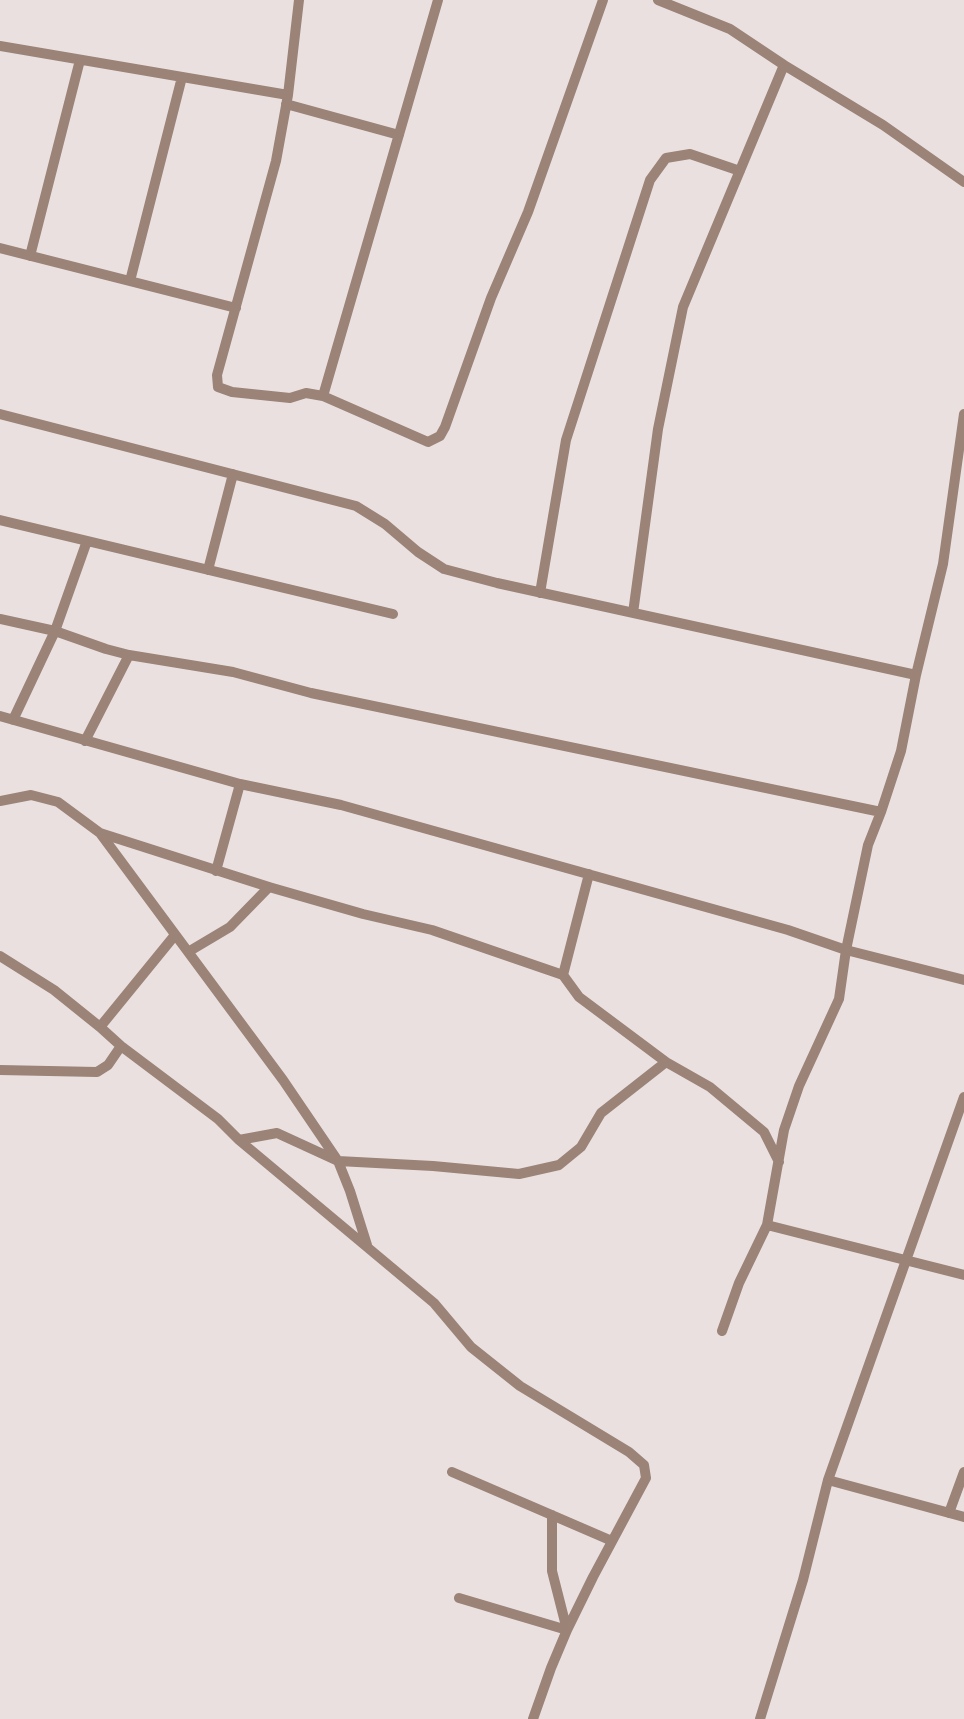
<!DOCTYPE html>
<html>
<head>
<meta charset="utf-8">
<style>
	body { margin:0 }
	canvas { display:block; background:#eae0e0 }
</style>
</head>
<body>
<canvas width="964" height="1719"></canvas>
<script>
const g = document.querySelector('canvas').getContext('2d');
g.lineJoin = 'round';
const shape = rows => new Path2D(rows.map(r => 'M' + r).join(''));
function trace(path, color, width, dash) { g.strokeStyle = color; g.lineWidth = width; g.lineCap = dash ? 'butt' : 'round'; g.setLineDash(dash || []); g.stroke(path); }
const minor = shape([
	[299,0,288,95,276,161,217,375,218,387,232,392,290,398,306,393,323,396,428,442,440,436,445,427,491,298,528,212,603,0],
	[658,0,730,29,784,65,883,125,964,182],
	[0,46,288,95],
	[286,104,399,135],
	[0,248,236,308],
	[30,256,80,60],
	[130,281,182,77],
	[323,396,438,0],
	[0,414,356,506,385,524,418,552,444,569,497,583,916,675],
	[0,520,393,614],
	[208,570,233,474],
	[540,593,566,440,650,180,666,158,690,154,740,171],
	[633,613,658,429,683,307,784,65],
	[0,619,55,631,106,649,129,655,233,672,311,693,881,812],
	[0,716,240,784,341,805,788,930,846,950,964,980],
	[13,720,55,631,87,541],
	[85,741,129,655],
	[0,801,31,795,58,802,100,833,269,887,363,914,432,930,563,975],
	[100,833,283,1080,338,1161,350,1191,367,1245],
	[216,871,240,784],
	[589,874,563,975,579,997,666,1062,710,1087,764,1132,779,1162],
	[188,952,230,927,269,887],
	[0,956,54,990,100,1027,121,1046,218,1119,239,1140,434,1303,471,1347,520,1386,629,1452,644,1465,646,1478,593,1577,567,1630,551,1668,533,1719],
	[100,1027,175,935],
	[0,1070,97,1072,108,1065,121,1046],
	[239,1140,277,1133,338,1161,433,1166,519,1174,559,1165,581,1147,601,1113,666,1062],
	[767,1225,964,1275],
	[722,1331,739,1283,767,1225,784,1130,799,1086,839,999,846,950,868,845,881,812,901,751,916,675,943,564,964,414],
	[452,1472,612,1541],
	[828,1480,964,1517],
	[949,1513,964,1472],
	[552,1515,552,1571,567,1630],
	[459,1598,567,1630],
	[760,1719,803,1580,828,1480,964,1097]
]);
trace(minor, '#9b8378', 10);
</script>
</body>
</html>
